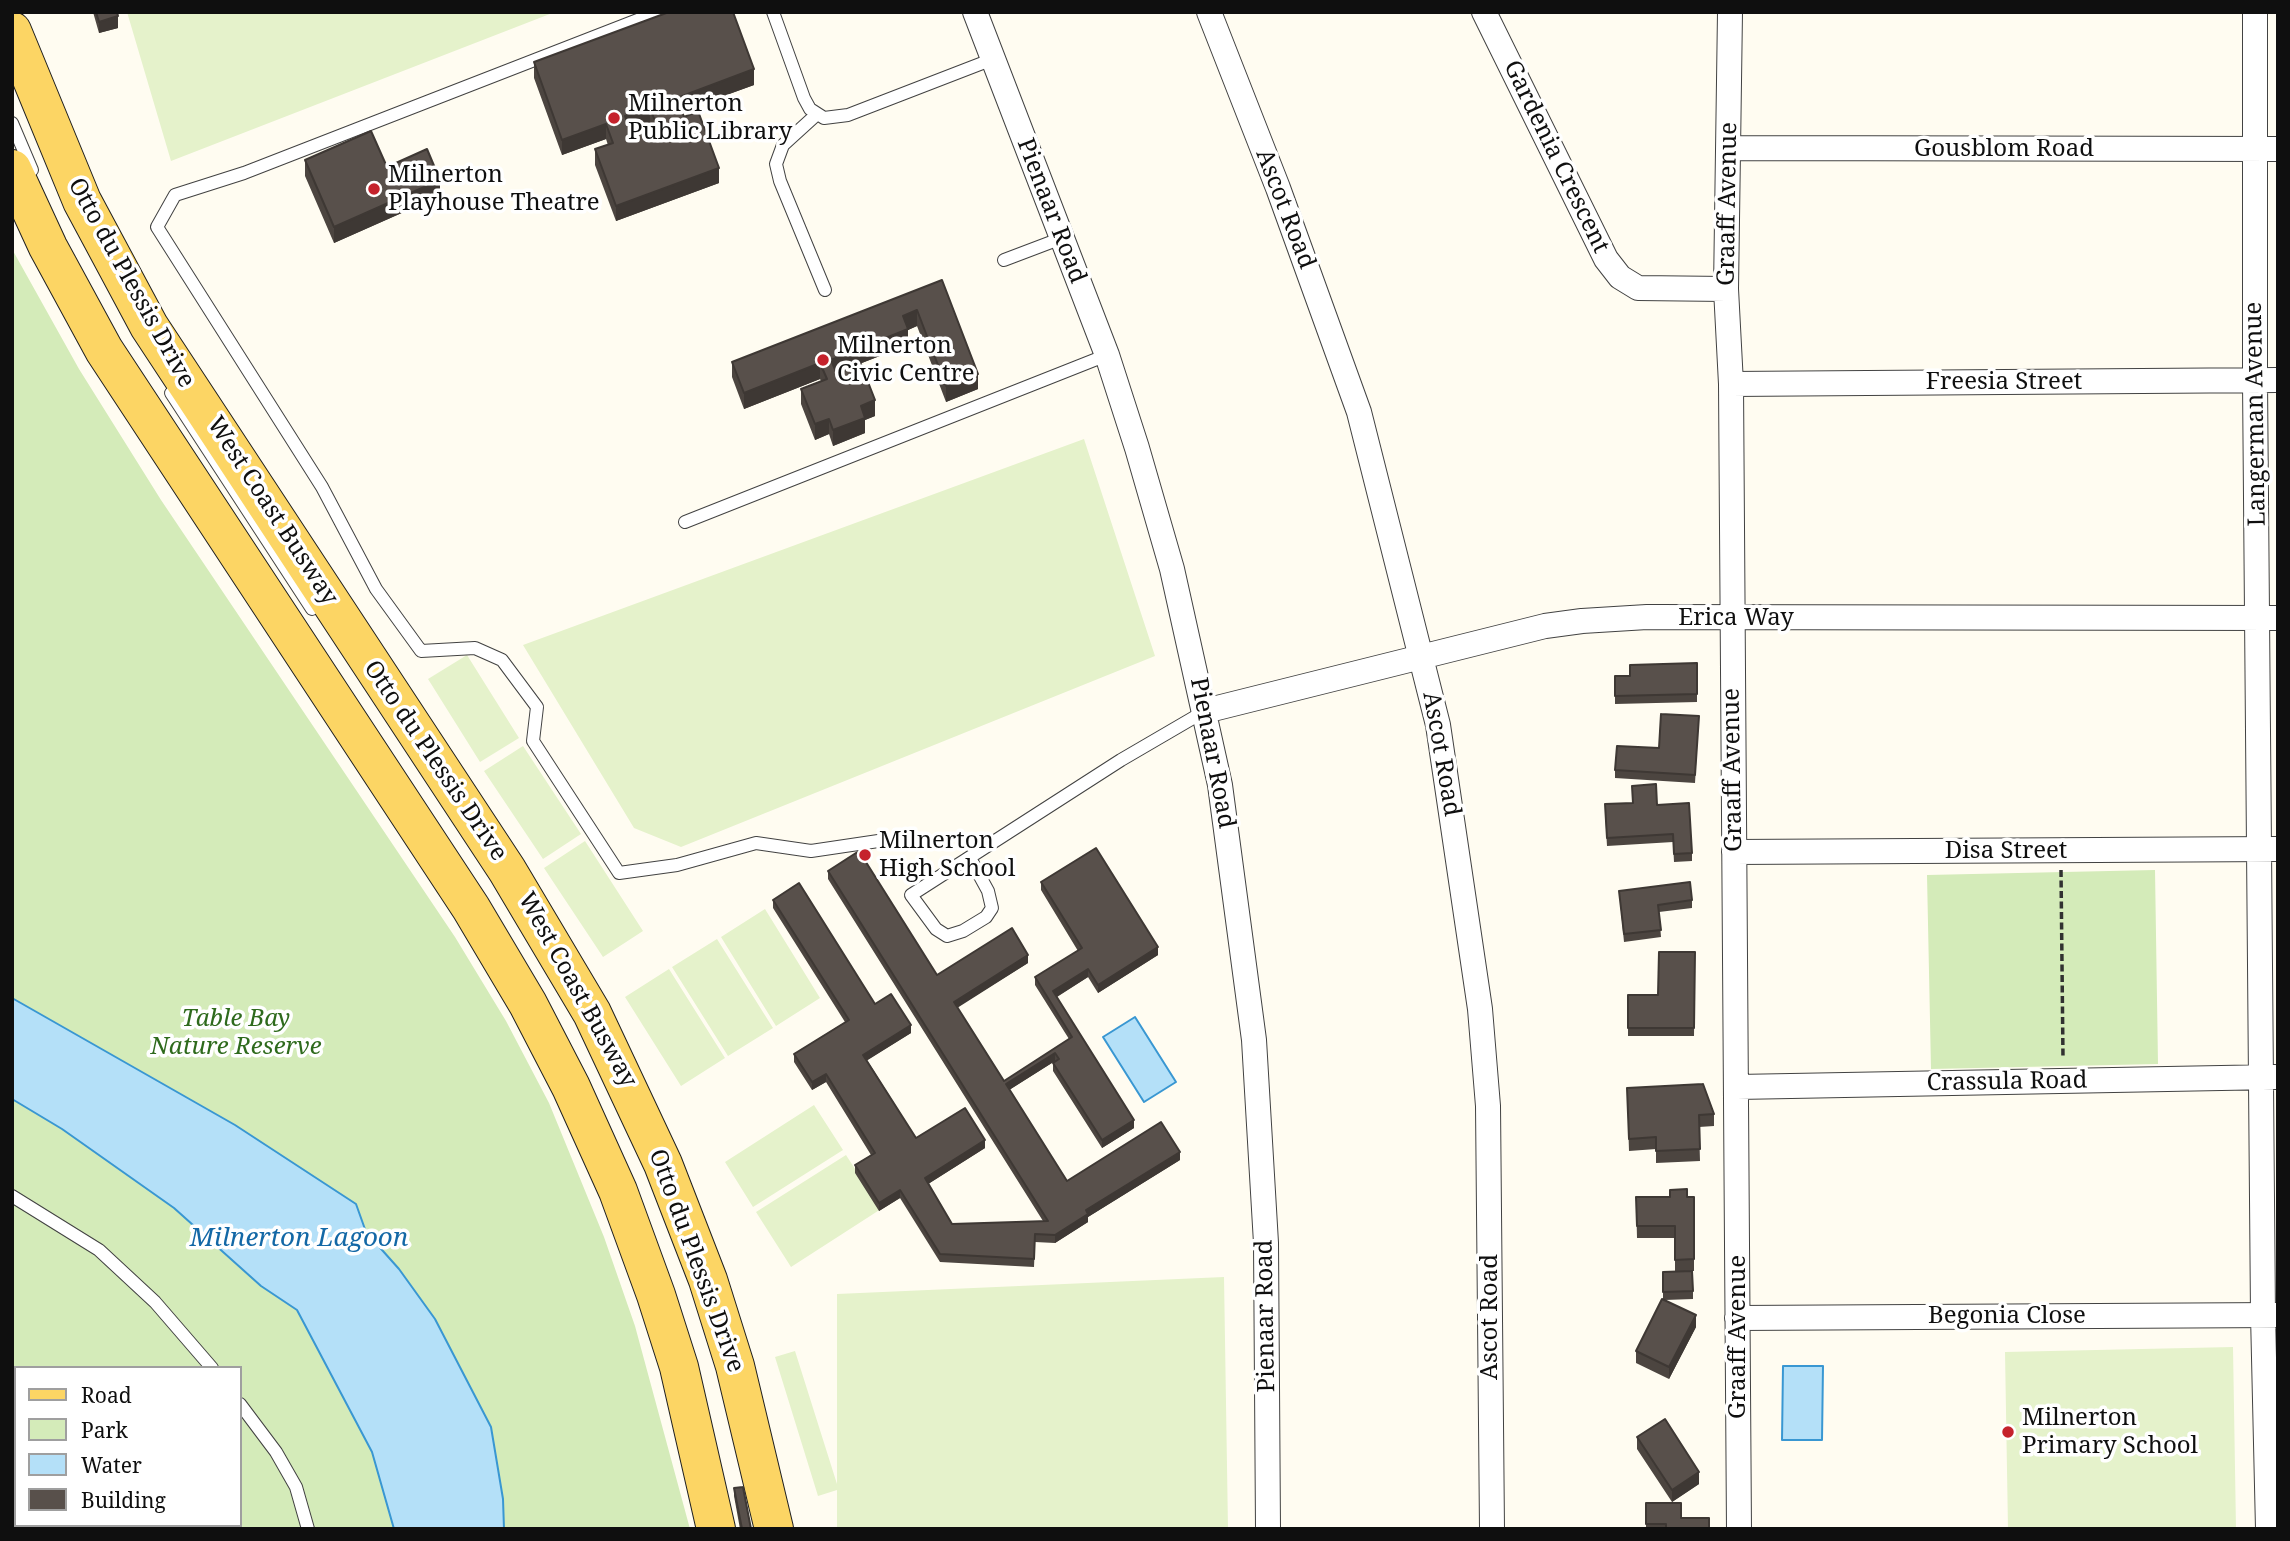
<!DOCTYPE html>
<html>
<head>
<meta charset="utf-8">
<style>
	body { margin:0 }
	#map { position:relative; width:2290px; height:1541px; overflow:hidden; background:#fffcf1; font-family:"Noto Serif",serif }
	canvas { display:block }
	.frame { position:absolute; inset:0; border:14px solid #0f0f0f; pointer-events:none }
	.legend { position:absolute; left:14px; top:1366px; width:228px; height:161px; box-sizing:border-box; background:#fff; border:2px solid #9f9f9f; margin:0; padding:9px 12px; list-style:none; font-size:21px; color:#0f0f0f }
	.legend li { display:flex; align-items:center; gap:14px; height:35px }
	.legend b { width:35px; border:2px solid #9f9f9f }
</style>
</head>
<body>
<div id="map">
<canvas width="2290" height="1541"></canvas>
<div class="frame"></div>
<ul class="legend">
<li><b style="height:9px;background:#fcd564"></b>Road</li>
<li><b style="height:19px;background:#d4ebb9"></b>Park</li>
<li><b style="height:19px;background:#b4e0f8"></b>Water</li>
<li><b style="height:19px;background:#58504b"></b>Building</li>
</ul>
</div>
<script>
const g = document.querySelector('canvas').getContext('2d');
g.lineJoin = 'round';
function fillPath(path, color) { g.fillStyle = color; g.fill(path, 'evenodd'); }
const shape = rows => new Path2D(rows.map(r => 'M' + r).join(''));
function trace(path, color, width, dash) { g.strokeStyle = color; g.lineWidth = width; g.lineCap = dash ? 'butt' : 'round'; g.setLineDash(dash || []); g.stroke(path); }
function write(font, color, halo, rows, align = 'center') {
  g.font = font + ' "Noto Serif",serif'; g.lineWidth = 7; g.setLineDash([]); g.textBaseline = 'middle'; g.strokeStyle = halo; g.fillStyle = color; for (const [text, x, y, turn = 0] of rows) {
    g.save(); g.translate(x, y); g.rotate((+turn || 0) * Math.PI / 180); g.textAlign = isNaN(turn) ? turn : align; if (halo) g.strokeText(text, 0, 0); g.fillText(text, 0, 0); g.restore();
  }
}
const green = shape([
	[12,249,79,369,161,500,455,937,506,1021,549,1103,604,1237,635,1326,690,1529,12,1529],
	[16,1368,240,1368,240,1525,16,1525],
	[2155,870,2158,1064,1931,1069,1927,875]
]);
const pitch = shape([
	[127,12,555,12,171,161],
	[1084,439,1155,656,681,847,634,828,523,645],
	[467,655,519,738,480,762,428,679],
	[523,746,581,834,543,859,484,771],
	[585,841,643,931,603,957,544,868],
	[765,909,820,998,776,1026,721,937],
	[717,939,773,1028,728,1056,672,967],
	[669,969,725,1058,681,1086,625,997],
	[814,1105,843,1150,753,1207,725,1162],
	[846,1155,881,1209,791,1267,756,1212],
	[1224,1277,1228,1529,837,1529,837,1490,818,1496,775,1357,795,1351,837,1484,837,1294],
	[2233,1347,2236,1529,2008,1529,2005,1352]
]);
const water = shape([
	[12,998,235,1125,356,1204,366,1232,399,1269,435,1319,491,1427,503,1499,504,1529,394,1529,372,1452,297,1310,261,1286,174,1208,62,1129,12,1099,12,998],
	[1135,1017,1176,1082,1144,1102,1103,1037,1135,1017],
	[1783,1366,1823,1366,1822,1440,1782,1440,1783,1366]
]);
const path = shape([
	[2061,870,2063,1058]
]);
const service = shape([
	[658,12,244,173,175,195,157,227,322,487,376,589,421,651,475,648,502,660,537,707,533,741,619,873,677,865,756,843,811,851,885,840],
	[773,12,804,98,810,109,824,118,848,115,993,59],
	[816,115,783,145,776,164,780,181,825,290],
	[12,123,32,170],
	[1004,260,1062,238],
	[171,393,312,609],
	[685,522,1107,355],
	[970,858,988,891,992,908,986,917,963,931,947,936,936,929,911,895,1121,760,1205,711],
	[12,1196,99,1250,155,1302,212,1368],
	[240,1404,276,1452,296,1487,308,1529]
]);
const minor = shape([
	[975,12,1107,355,1137,448,1172,569,1220,785,1254,1040,1266,1243,1268,1529],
	[1209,12,1278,188,1359,412,1438,725,1480,1009,1488,1106,1492,1529],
	[1484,12,1606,259,1620,277,1638,288,1726,289],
	[1730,12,1726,289,1731,384,1739,1529],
	[2255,12,2255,381,2263,1315,2268,1529],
	[1730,148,2278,149],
	[1731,384,2278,380],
	[1205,711,1545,626,1582,621,1647,617,2278,618],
	[1734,852,2278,849],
	[1737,1087,2275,1077],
	[1737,1318,2278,1315]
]);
const primary = shape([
	[12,31,82,201,149,326,507,870,592,1013,663,1164,708,1280,735,1366,774,1529],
	[12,169,48,247,104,350,471,908,528,1004,571,1087,618,1191,656,1295,679,1367,716,1529]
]);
const wall = shape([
	[93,12,117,12,118,28,99,33],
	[534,62,754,85,682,111,719,183,616,221,595,165,595,149,608,145,606,139,562,155,534,78],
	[650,123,652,128,632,136,630,130],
	[305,160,387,167,440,196,334,243,305,176],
	[942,280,978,389,946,402,917,326,908,330,908,345,836,373,875,416,865,420,865,433,833,446,829,434,815,440,801,404,801,389,821,381,820,379,744,409,732,377,732,362],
	[1697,663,1697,702,1615,704,1615,676,1630,676],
	[1699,716,1695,783,1615,778,1615,770,1659,748],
	[1632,786,1657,805,1692,853,1692,861,1674,862,1673,842,1607,846,1605,812,1632,803],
	[828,871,937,975,1028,963,957,1007,1004,1081,1069,1039,1035,985,1035,977,1078,951,1041,890,1041,882,1158,955,1098,993,1088,977,1057,997,1134,1128,1102,1148,1053,1071,1053,1063,1055,1061,1009,1090,1067,1181,1180,1160,1088,1217,1088,1222,1055,1243,1035,1242,1034,1267,940,1262,900,1198,879,1211,855,1173,855,1165,871,1155,826,1082,812,1090,794,1062,794,1054,845,1022,773,908,773,900,875,1004,911,1033,867,1060,916,1138,985,1148,928,1184,952,1224,1043,1221,828,879],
	[1619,891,1692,900,1692,908,1659,912,1661,937,1624,942],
	[1695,952,1694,1036,1628,1036,1628,995,1658,995],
	[1627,1088,1714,1114,1714,1126,1699,1127,1700,1161,1656,1163,1656,1149,1629,1151],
	[1636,1197,1694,1197,1694,1271,1693,1271,1693,1299,1665,1300,1696,1327,1669,1379,1636,1363,1636,1351,1663,1299,1663,1272,1675,1271,1675,1238,1637,1238],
	[1637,1437,1699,1484,1672,1502,1637,1449],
	[734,1488,751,1529,740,1529,734,1496],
	[1646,1503,1681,1518,1709,1529,1646,1529]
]);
const shadedWall = shape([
	[118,16,118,28,99,33,99,22],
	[754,69,754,85,677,113,677,98],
	[650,108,650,123,625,132,625,116],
	[606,124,606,139,562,155,562,140],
	[719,168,719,183,616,221,616,206],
	[440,180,440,196,334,243,334,227],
	[917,310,917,326,908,330,908,345,831,375,831,360,903,316],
	[820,363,820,379,744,409,744,393],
	[978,374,978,389,946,402,946,386],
	[875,400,875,416,865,420,865,433,833,446,833,430,861,406],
	[829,419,829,434,815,440,815,424],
	[1158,947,1158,955,1098,993,1098,985],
	[1028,955,1028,963,954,1010,954,1002],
	[1088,969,1088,977,1053,999,1053,991],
	[911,1025,911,1033,863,1063,863,1055],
	[1055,1053,1055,1061,1006,1092,1006,1084],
	[826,1074,826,1082,812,1090,812,1082],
	[1134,1120,1134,1128,1102,1148,1102,1140],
	[985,1140,985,1148,925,1186,925,1178],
	[1180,1152,1180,1160,1088,1217,1088,1222,1055,1243,1055,1235,1086,1210],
	[900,1190,900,1198,879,1211,879,1203],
	[1696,1315,1696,1327,1669,1379,1669,1367],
	[1699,1472,1699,1484,1672,1502,1672,1490]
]);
const building = shape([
	[96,12,117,12,118,16,99,22,96,12],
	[669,12,733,12,754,69,677,98,684,117,698,111,719,168,616,206,595,149,613,143,606,124,562,140,534,62,669,12],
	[650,108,657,126,632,136,625,116,650,108],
	[371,131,387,167,427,149,440,180,334,227,305,160,371,131],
	[942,280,978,374,946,386,917,310,903,316,908,329,831,360,837,374,861,364,875,400,861,406,865,418,833,430,829,419,815,424,801,389,827,379,820,363,744,393,732,362,942,280],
	[1697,663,1697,694,1615,696,1615,676,1630,676,1630,665,1697,663],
	[1661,714,1699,716,1695,775,1615,770,1617,746,1659,748,1661,714],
	[1656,784,1657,805,1689,803,1692,853,1674,854,1673,834,1607,838,1605,804,1633,803,1632,786,1656,784],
	[1096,848,1158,947,1098,985,1088,969,1053,991,1134,1120,1102,1140,1053,1063,1059,1059,1055,1053,1006,1084,1067,1181,1161,1122,1180,1152,1086,1210,1088,1214,1055,1235,1035,1234,1034,1259,940,1254,900,1190,879,1203,855,1165,875,1153,826,1074,812,1082,794,1054,849,1020,773,900,799,883,875,1004,891,994,911,1025,863,1055,916,1138,965,1108,985,1140,925,1178,952,1224,1048,1221,828,871,859,851,937,975,1012,928,1028,955,954,1002,1004,1081,1072,1037,1035,977,1082,948,1041,882,1096,848],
	[1690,882,1692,900,1658,905,1661,930,1624,934,1619,891,1690,882],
	[1659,952,1695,952,1694,1028,1628,1028,1628,995,1658,995,1659,952],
	[1703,1084,1714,1114,1699,1115,1700,1149,1656,1151,1656,1137,1629,1139,1627,1088,1703,1084],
	[1687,1189,1687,1197,1694,1197,1694,1259,1675,1260,1675,1226,1637,1226,1636,1197,1670,1197,1670,1190,1687,1189],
	[1692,1271,1693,1291,1663,1292,1663,1272,1692,1271],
	[1662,1299,1696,1315,1669,1367,1636,1351,1662,1299],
	[1665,1419,1699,1472,1672,1490,1637,1437,1665,1419],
	[743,1487,751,1529,742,1529,734,1488,743,1487],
	[1646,1503,1681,1503,1681,1518,1709,1518,1709,1529,1666,1529,1666,1524,1646,1524,1646,1503]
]);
const markers = [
	[614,118,7,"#c5222c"],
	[374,189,7,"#c5222c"],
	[823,360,7,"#c5222c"],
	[865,855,7,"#c5222c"],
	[2008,1432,7,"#c5222c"]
];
const poiNames = [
	["Milnerton",628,104],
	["Public Library",628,132],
	["Milnerton",388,175],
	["Playhouse Theatre",388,203],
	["Milnerton",837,346],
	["Civic Centre",837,374],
	["Milnerton",879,841],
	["High School",879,869],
	["Milnerton",2022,1418],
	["Primary School",2022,1446]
];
const streetNames = [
	["Gousblom Road",2004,149],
	["Gardenia Crescent",1556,157,64],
	["Graaff Avenue",1728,204,-89],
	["Ascot Road",1285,209,69],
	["Pienaar Road",1051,211,69],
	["Otto du Plessis Drive",131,283,61],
	["Freesia Street",2004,382],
	["Langerman Avenue",2256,414,-91],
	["West Coast Busway",272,511,57],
	["Erica Way",1736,618],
	["Pienaar Road",1212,753,79],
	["Ascot Road",1441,754,80],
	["Otto du Plessis Drive",435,761,56],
	["Graaff Avenue",1733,770,-91],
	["Disa Street",2006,851],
	["West Coast Busway",577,990,61],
	["Crassula Road",2007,1082,-1],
	["Otto du Plessis Drive",696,1261,70],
	["Pienaar Road",1266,1316,-91],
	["Begonia Close",2007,1316],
	["Ascot Road",1490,1317,-90],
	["Graaff Avenue",1738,1337,-90]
];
const parkNames = [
	["Table Bay",236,1019],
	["Nature Reserve",236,1047]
];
const waterNames = [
	["Milnerton Lagoon",299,1239]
];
fillPath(green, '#d4ebb9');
fillPath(pitch, '#e5f2cb');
fillPath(water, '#b4e0f8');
trace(water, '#3997d2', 2);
trace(service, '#424242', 14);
trace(minor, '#424242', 26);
trace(primary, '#202020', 40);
trace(path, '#313131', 3.5, [7, 3.5]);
trace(service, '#fff', 12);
trace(minor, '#fff', 24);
trace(primary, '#fcd564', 38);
fillPath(wall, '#4c4540');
fillPath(shadedWall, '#3e3834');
fillPath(building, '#58504b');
trace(building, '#3e3834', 2);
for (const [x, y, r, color] of markers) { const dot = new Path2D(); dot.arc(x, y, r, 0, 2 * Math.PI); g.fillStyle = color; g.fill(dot); trace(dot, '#fff', 2.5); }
write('24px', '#0f0f0f', '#fff', poiNames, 'left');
write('24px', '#0f0f0f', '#fff', streetNames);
write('italic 24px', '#2e6a1c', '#fff', parkNames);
write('italic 26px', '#1368a6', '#fff', waterNames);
</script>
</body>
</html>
